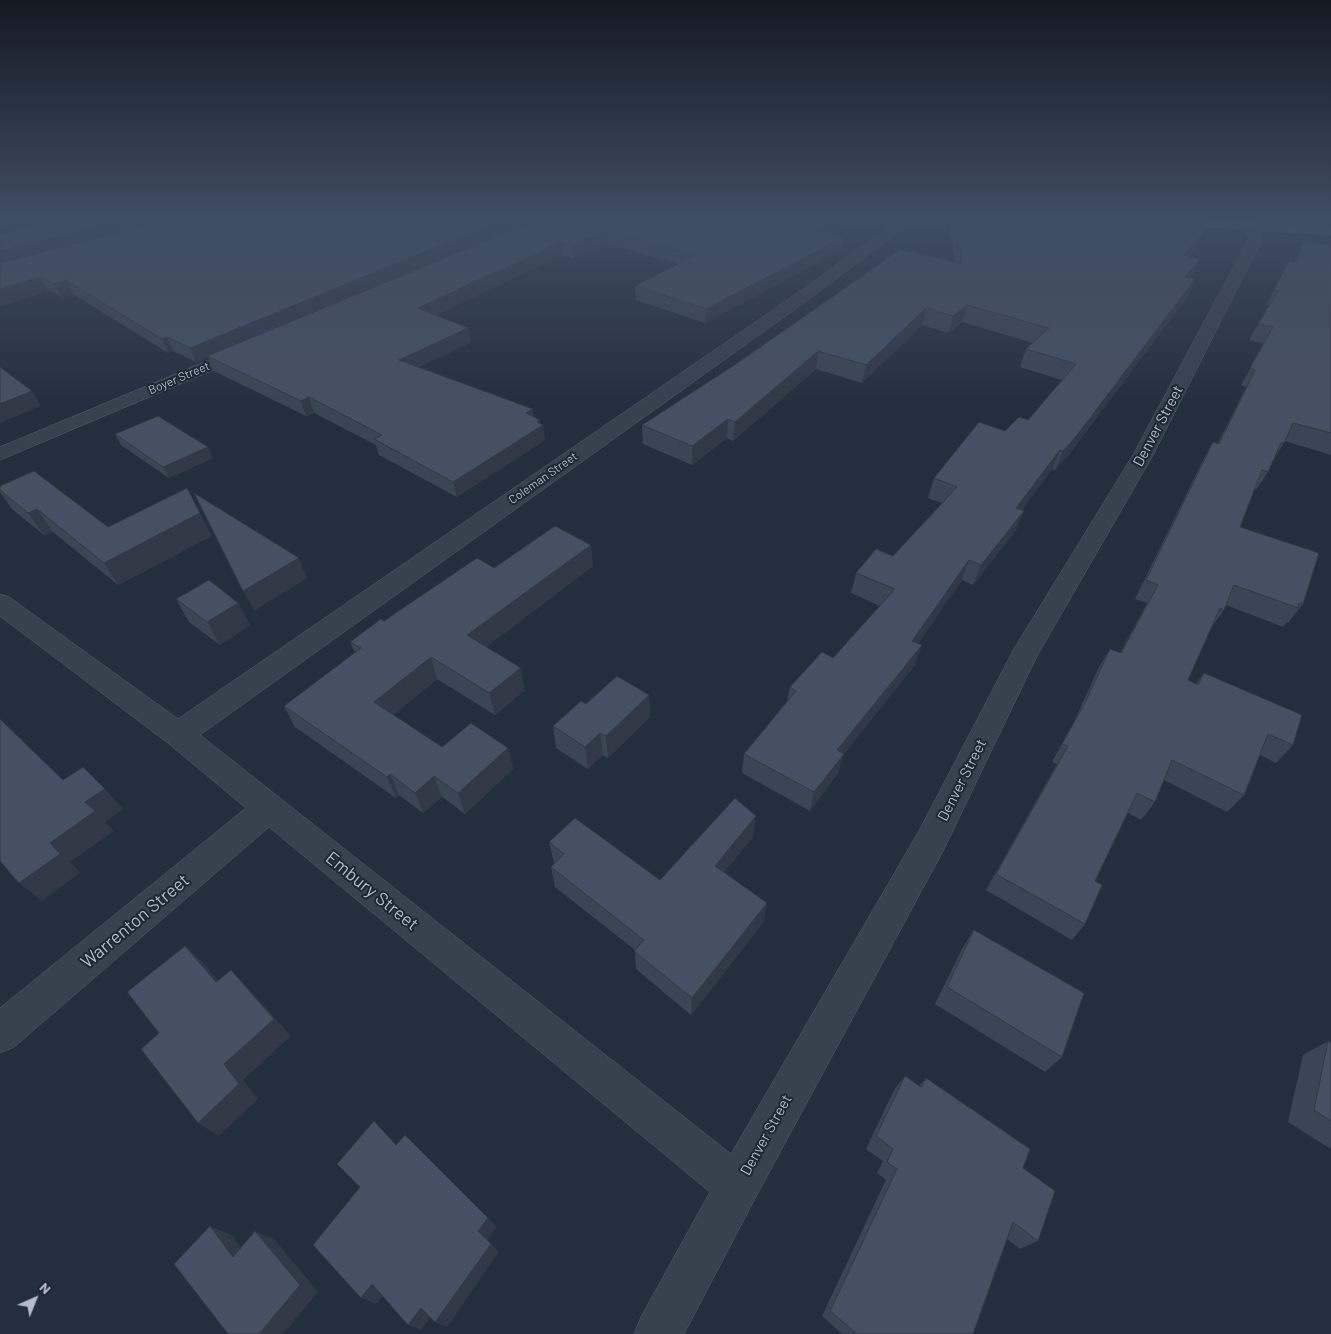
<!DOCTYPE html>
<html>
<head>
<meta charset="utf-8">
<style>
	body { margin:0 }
	#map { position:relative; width:1331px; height:1334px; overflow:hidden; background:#242f3e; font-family:Barlow,sans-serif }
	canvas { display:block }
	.north { position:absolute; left:10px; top:1274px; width:50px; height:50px; -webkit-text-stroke:4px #1d2633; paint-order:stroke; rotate:44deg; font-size:14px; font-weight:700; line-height:20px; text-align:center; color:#b4bcc9 }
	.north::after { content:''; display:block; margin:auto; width:18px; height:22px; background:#b4bcc9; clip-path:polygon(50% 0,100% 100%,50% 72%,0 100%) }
</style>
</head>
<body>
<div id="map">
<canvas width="1331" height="1334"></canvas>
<div class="north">N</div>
</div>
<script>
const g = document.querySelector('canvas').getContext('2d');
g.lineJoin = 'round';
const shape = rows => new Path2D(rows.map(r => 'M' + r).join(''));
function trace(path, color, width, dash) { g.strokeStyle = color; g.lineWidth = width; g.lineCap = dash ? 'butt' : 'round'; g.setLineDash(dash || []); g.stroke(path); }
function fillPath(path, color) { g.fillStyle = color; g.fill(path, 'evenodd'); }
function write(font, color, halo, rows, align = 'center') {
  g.font = font + ' Barlow,sans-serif'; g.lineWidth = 4; g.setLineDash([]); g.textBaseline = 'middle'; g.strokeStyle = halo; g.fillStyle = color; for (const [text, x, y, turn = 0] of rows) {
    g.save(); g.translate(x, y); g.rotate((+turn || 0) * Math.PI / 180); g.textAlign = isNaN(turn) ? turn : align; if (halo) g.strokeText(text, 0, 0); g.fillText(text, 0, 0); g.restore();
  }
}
const street = shape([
	[899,220,915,220,798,307,200,735,731,1154,919,831,1014,649,1133,455,1249,238,1242,226,1249,222,1254,223,1263,238,1153,455,1037,656,943,851,753,1202,684,1334,634,1334,641,1317,710,1192,269,827,14,1047,0,1053,0,1008,246,808,168,743,0,616,0,594,9,597,178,719,786,301,899,220],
	[245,345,251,346,254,350,251,354,0,460,0,447,245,345]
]);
const primary = shape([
	[1148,220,1221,220,1331,227,1331,235,1155,224,1148,220]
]);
const wall = shape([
	[55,220,534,220,386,283,537,220,863,220,831,234,842,250,705,323,636,300,635,286,679,264,607,244,573,259,562,255,436,315,468,328,471,342,419,367,540,420,545,440,457,497,379,455,376,445,314,413,306,416,214,371,208,357,196,362,173,351,168,353,73,294,61,297,48,291,0,306,0,234],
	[949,220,1202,220,1194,251,1189,257,1193,275,1190,278,1195,279,1188,296,1070,453,1055,470,1052,469,1022,510,1016,530,973,585,962,580,918,643,915,665,843,755,838,773,810,811,742,773,744,754,787,701,790,687,833,658,880,606,851,593,856,573,893,556,942,503,928,498,934,478,1005,431,1028,420,1062,380,1020,367,1026,349,1033,343,962,322,948,333,922,325,862,383,816,369,733,441,727,438,692,465,643,444,642,425,955,262],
	[1305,241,1331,246,1331,455,1285,441,1273,461,1268,472,1256,490,1255,489,1240,527,1303,604,1288,623,1287,622,1283,627,1226,605,1224,610,1211,628,1188,680,1196,684,1204,673,1293,745,1276,763,1260,755,1244,795,1227,812,1164,780,1155,802,1141,820,1128,813,1095,881,1085,924,1072,940,986,890,1057,764,1052,762,1074,722,1099,667,1110,649,1120,653,1147,603,1135,599,1203,460,1213,442,1218,443,1246,387,1241,385,1264,344,1249,340,1269,305,1266,305,1289,261,1294,263,1297,256],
	[115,434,213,458,169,478,121,445],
	[0,486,108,527,212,536,118,585,53,532,44,535,12,509,0,492],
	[593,566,486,647,525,690,495,715,437,679,393,715,442,747,508,748,513,769,465,814,442,797,423,813,399,795,396,798,295,727,284,706,355,653,350,642,384,621,494,568],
	[176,599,238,603,250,625,220,645,189,622],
	[649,695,650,717,608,758,603,755,588,769,556,748,553,726,586,704],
	[753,837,724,872,767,903,763,923,691,1015,636,969,635,950,555,887,551,867,554,863,549,842,660,880],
	[974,930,1062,1057,1045,1072,935,1004,962,949],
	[1328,1041,1331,1043,1331,1149,1288,1122,1303,1055],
	[905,1076,919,1086,926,1078,1023,1168,1038,1241,1020,1249,1007,1239,973,1334,842,1334,822,1316,886,1180,877,1173,883,1161,866,1149,894,1090]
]);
const shadedWall = shape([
	[120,220,173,220,0,266,0,251],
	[502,220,534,220,209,357,207,356,208,357,196,362,190,348],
	[836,220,863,220,812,242,814,230],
	[606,231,607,244,573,259,572,246],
	[1201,236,1194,251,1176,271,1183,255],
	[844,237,842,250,705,323,706,309],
	[561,242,562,255,421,322,418,308],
	[1200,259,1193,275,1177,293,1185,277],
	[40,277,48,291,0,306,0,289],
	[1195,279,1188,296,1070,453,1055,470,1063,451],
	[66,280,73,294,61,297,54,284],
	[967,305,962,322,948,333,953,316],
	[926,308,922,325,862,383,866,365],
	[468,328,471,342,403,375,399,360],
	[167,337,173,351,168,353,162,339],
	[818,351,816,369,733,441,735,422],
	[32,391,41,406,0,423,0,404],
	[309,397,314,413,306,416,301,401],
	[533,409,535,425,526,413],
	[728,419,727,438,692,465,692,446],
	[540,420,541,426,543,425,545,440,457,497,453,482],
	[208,447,213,458,169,478,163,467],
	[1060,450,1052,469,1009,528,1016,508],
	[37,509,53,532,44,535,28,513],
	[1024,511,1016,530,973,585,981,565],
	[200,513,212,536,118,585,104,563],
	[591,545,593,566,473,657,467,635],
	[299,558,307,578,254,611,243,591],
	[969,560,962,580,906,661,912,641],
	[238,603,250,625,220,645,207,622],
	[922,645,915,665,843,755,838,773,810,811,814,792,837,750],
	[431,657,437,679,382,724,374,702],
	[521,668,525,690,495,715,489,693],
	[649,695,650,717,608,758,606,736],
	[600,733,603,755,588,769,585,747],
	[508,748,513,769,465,814,458,793],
	[390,774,399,795,396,798,387,777],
	[434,776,442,797,423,813,415,793],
	[105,789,123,809,105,822,114,831,70,862,80,873,42,901,19,883,50,843,85,802],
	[756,816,753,837,713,886,715,866],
	[767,903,763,923,691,1015,692,998],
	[185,946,204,964,235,999,216,982],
	[231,970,248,988,291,1036,243,1080,258,1099,219,1136,198,1123,224,1064],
	[488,1218,497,1227,487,1240,499,1252,447,1327,435,1322,478,1231],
	[210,1226,232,1235,254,1264,233,1257],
	[255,1231,275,1240,318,1292,283,1334,259,1334],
	[372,1284,386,1291,376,1304,361,1298],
	[421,1308,433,1314,421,1330,408,1325]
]);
const building = shape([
	[55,220,120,220,0,251,0,234,55,220],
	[168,220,502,220,190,348,167,337,162,339,66,280,54,284,40,277,0,289,0,263,168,220],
	[537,220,836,220,814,230,844,237,706,309,635,286,696,255,606,231,572,246,561,242,418,308,468,328,399,360,533,409,526,413,540,420,537,422,543,425,453,482,374,439,382,435,309,397,301,401,207,356,537,220],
	[955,220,1202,220,1206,225,1201,236,1183,255,1200,259,1185,277,1195,279,1078,434,1063,451,1060,450,1016,508,1024,511,981,565,969,560,912,641,922,645,837,750,844,754,814,792,744,754,796,691,790,687,822,652,833,658,895,589,856,573,876,549,893,556,957,487,934,478,979,422,1005,431,1019,417,1028,420,1076,364,1026,349,1049,328,967,305,953,316,926,308,866,365,818,351,735,422,728,419,692,446,642,425,736,364,901,249,962,264,955,220],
	[1305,241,1331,246,1331,433,1293,423,1284,443,1281,443,1268,472,1262,470,1240,527,1319,553,1303,604,1299,603,1298,608,1234,585,1224,610,1220,608,1188,680,1198,685,1204,673,1302,715,1293,745,1268,734,1244,795,1172,760,1155,802,1137,793,1095,881,1102,885,1085,924,996,874,1068,746,1062,744,1085,703,1110,649,1121,653,1158,585,1146,580,1213,442,1219,444,1255,370,1250,368,1273,327,1258,324,1279,290,1274,289,1289,261,1297,263,1305,241],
	[0,367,32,391,0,404,0,367],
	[158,416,208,447,163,467,115,434,158,416],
	[34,471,108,527,187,488,200,513,104,563,37,509,28,513,0,490,0,486,34,471],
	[194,493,299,558,243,591,194,493],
	[555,526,591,545,467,635,521,668,489,693,431,657,374,702,442,747,471,723,508,748,458,793,434,776,415,793,390,774,387,777,284,706,361,648,350,642,381,619,384,621,477,558,494,568,555,526],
	[209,580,238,603,207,622,176,599,209,580],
	[617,676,649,695,606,736,600,733,585,747,553,726,581,701,586,704,617,676],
	[0,719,63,780,83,767,105,789,85,802,95,811,50,843,60,854,19,883,0,861,0,719],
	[735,798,756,816,715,866,767,903,692,998,634,951,644,940,551,867,564,854,549,842,575,818,660,880,735,798],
	[974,930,1084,993,1062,1057,947,987,974,930],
	[185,946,216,982,231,970,274,1019,224,1064,239,1084,198,1123,141,1049,159,1033,127,992,185,946],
	[1328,1041,1331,1043,1331,1121,1314,1110,1328,1041],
	[905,1076,921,1087,926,1078,1030,1149,1023,1168,1055,1191,1038,1241,1013,1222,973,1334,857,1334,830,1311,897,1169,887,1162,893,1149,876,1136,905,1076],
	[374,1121,396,1145,405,1135,488,1218,478,1231,491,1244,435,1322,421,1308,408,1325,372,1284,361,1298,313,1245,360,1187,337,1164,374,1121],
	[210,1226,233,1257,255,1231,300,1285,259,1334,228,1334,174,1264,210,1226]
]);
const farStreetnames = [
	["Boyer Street",179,378,-23],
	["Coleman Street",543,478,-35]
];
const streetNames = [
	["Denver Street",1158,426,-62],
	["Denver Street",962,780,-63],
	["Denver Street",766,1135,-61]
];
const nearStreetnames = [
	["Embury Street",372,891,39],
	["Warrenton Street",135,921,-40]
];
trace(street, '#565f6c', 1);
trace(primary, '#414a57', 1);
fillPath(street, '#38414e');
fillPath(primary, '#56606e');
fillPath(wall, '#3b4654');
fillPath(shadedWall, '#303945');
fillPath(building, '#455162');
trace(building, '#303945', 1);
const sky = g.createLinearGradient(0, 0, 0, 407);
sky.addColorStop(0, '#141a22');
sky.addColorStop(0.54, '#3f4d63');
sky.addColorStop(1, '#3f4d6300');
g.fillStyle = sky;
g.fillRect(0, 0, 1331, 407);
write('12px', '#b4bcc9', '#1d2633', farStreetnames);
write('15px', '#b4bcc9', '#1d2633', streetNames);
write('18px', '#b4bcc9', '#1d2633', nearStreetnames);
</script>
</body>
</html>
